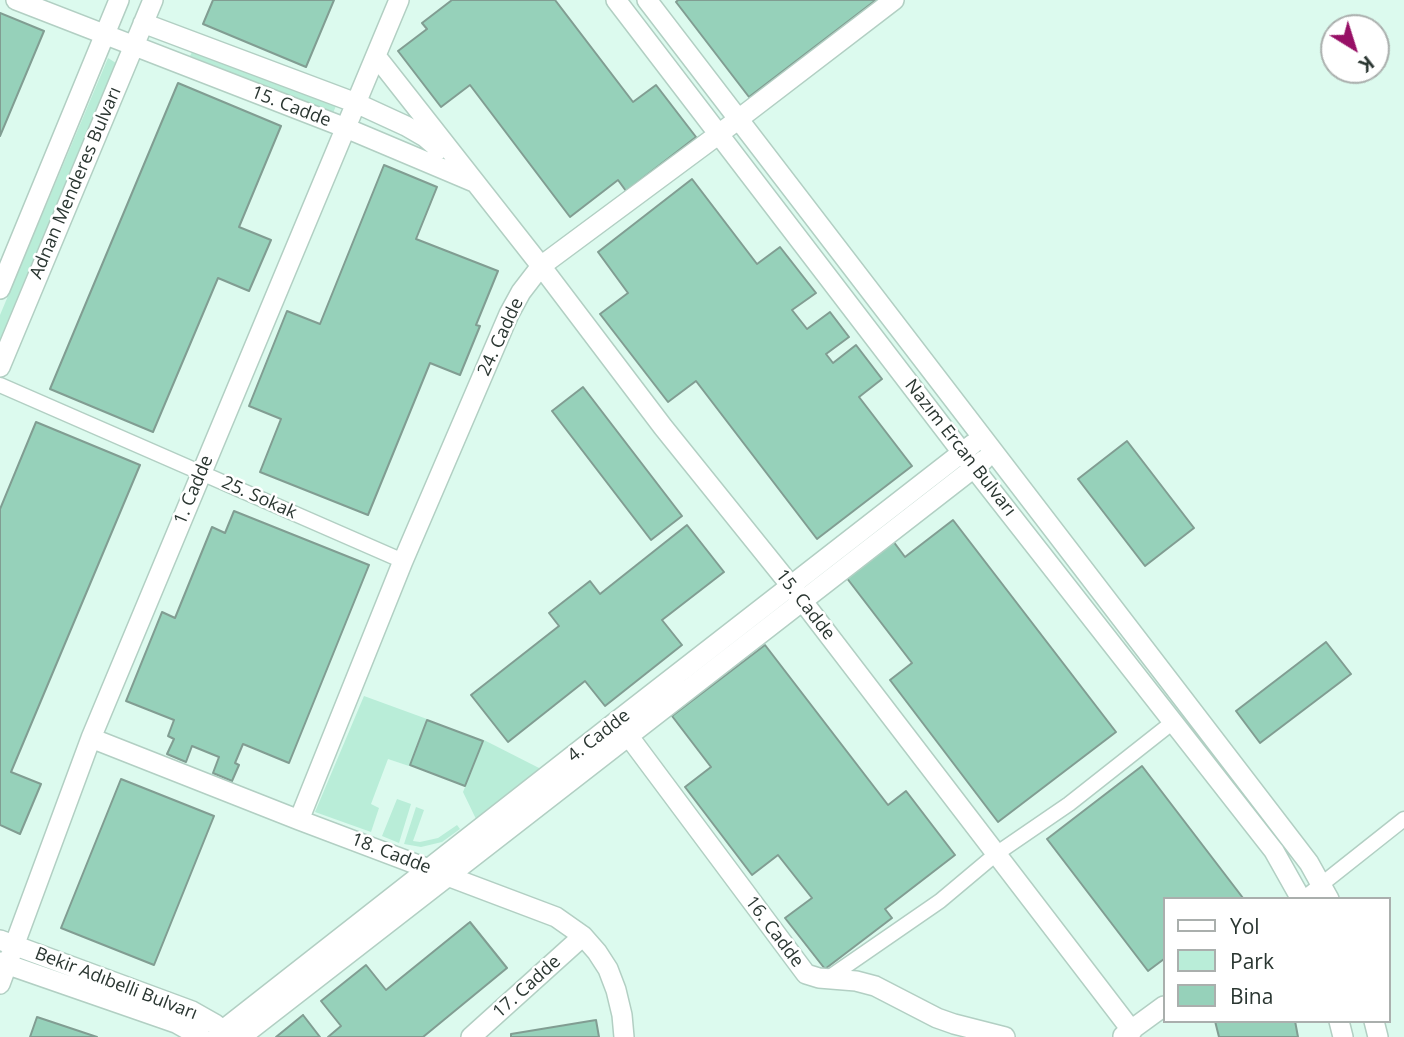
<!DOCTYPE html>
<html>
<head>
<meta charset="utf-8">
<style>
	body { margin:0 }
	#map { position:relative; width:1404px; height:1037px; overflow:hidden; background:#dcfaee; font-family:"Open Sans",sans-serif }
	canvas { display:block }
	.legend { position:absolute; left:1163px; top:897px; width:228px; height:126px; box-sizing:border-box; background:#fff; border:2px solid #aaafad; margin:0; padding:9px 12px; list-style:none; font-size:21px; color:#2a3631 }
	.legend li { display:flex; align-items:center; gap:14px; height:35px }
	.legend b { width:35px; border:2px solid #aaafad }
	.north { position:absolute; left:1320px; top:14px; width:70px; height:70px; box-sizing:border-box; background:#fff; border:2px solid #aaafad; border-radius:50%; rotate:142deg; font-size:19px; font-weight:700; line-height:28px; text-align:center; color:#2a3631 }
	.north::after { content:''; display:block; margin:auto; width:24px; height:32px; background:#971066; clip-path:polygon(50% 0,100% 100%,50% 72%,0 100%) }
</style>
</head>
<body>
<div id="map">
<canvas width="1404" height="1037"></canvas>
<ul class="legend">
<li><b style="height:9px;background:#fff"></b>Yol</li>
<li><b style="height:19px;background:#b9edd8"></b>Park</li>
<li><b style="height:19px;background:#96d1ba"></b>Bina</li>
</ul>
<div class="north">K</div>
</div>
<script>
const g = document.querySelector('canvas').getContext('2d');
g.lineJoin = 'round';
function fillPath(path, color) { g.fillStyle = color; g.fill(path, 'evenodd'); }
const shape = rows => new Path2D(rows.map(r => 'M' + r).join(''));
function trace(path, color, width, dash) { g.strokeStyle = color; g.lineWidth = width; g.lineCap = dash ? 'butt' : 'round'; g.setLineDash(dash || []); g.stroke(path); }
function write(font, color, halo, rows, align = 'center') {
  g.font = font + ' "Open Sans",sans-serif'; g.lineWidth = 5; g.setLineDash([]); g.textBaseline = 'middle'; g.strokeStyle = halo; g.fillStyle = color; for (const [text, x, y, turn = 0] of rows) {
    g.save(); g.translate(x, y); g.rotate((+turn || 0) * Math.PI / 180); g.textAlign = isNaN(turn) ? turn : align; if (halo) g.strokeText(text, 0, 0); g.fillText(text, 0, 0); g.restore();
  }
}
const green = shape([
	[193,50,336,106,333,113,190,56],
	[108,58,116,63,0,342,0,315],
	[364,696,427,719,409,766,388,759,371,804,379,808,371,832,315,812],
	[484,740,541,769,476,819,463,792],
	[397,799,411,804,399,843,382,836],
	[416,807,424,810,413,841,420,842,438,838,457,825,460,829,442,842,421,847,404,844]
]);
const building = shape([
	[213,0,334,0,306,67,203,24,213,0],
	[452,0,555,0,633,102,656,85,696,137,626,191,618,180,570,217,470,85,441,107,398,51,427,29,422,23,452,0],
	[678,0,876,0,749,97,676,2,678,0],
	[0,13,44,31,0,136,0,13],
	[178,83,281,126,239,227,271,240,249,291,218,278,153,432,50,389,178,83],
	[384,165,437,187,416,239,498,271,476,325,480,326,460,375,430,363,368,515,260,472,281,419,249,406,287,311,320,324,384,165],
	[692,179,757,264,780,247,816,293,792,310,807,329,830,312,849,337,826,354,833,363,856,345,882,379,859,397,912,466,817,539,696,381,668,402,600,314,628,293,598,252,692,179],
	[583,387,682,516,651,540,552,411,583,387],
	[36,422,140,465,11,772,41,784,20,834,0,825,0,509,36,422],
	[1127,441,1194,528,1145,566,1078,479,1127,441],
	[234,511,369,565,289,763,243,744,235,763,239,765,232,781,213,773,219,757,192,746,186,762,167,754,174,739,168,736,174,720,126,701,162,612,175,618,212,527,225,533,234,511],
	[953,520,1116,732,998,822,890,680,912,663,846,577,893,541,905,557,953,520],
	[687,525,724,572,662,620,682,645,605,706,585,681,508,742,471,695,559,626,549,613,590,581,600,594,687,525],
	[1326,642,1351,674,1260,743,1236,711,1326,642],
	[765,645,888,805,906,791,955,855,885,909,892,918,825,969,785,918,812,898,778,855,752,875,685,787,711,767,672,716,765,645],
	[427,720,483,741,465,786,410,765,427,720],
	[1142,766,1243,898,1164,899,1164,959,1148,971,1047,839,1142,766],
	[121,779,214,816,154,965,61,928,121,779],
	[470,922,507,968,423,1037,328,1037,341,1026,321,1001,366,965,386,990,470,922],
	[303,1015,320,1037,276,1037,303,1015],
	[37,1017,97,1037,30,1037,37,1017],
	[596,1020,599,1037,511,1037,511,1034,596,1020],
	[1215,1021,1295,1021,1298,1037,1219,1037,1215,1021]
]);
const street = shape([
	[0,385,403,561],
	[1303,899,1404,819],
	[827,979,940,901,996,854,1069,804,1173,722]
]);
const secondary = shape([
	[16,0,346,128,474,182],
	[616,0,974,468,1274,851,1301,899],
	[647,0,1296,846,1309,863,1329,899],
	[143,23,356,103,406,126,425,137,439,149],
	[376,56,541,266,663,427,791,586,1132,1031],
	[0,289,119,0],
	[0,367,153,0],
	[621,726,806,974,819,978,856,981,875,986,937,1018,954,1024,1005,1037],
	[91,738,299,820,556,917,583,936,597,952,608,969,616,990,622,1015,624,1037],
	[299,820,403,561,509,314,521,292,541,266,719,134,894,0],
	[0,940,192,1011,215,1024,223,1030,226,1037],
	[0,962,176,1023,201,1037],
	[0,984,91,738,399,0],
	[1339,1021,1343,1037],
	[1374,1021,1378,1037],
	[1123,1036,1164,1006],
	[217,1037,223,1030,617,721,973,444],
	[241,1037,984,460],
	[471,1037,583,936]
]);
const streetNames = [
	["15. Cadde",291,107,21],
	["Adnan Menderes Bulvarı",76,183,-67],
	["24. Cadde",501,337,-65],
	["Nazım Ercan Bulvarı",960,448,52],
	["1. Cadde",194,490,-67],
	["25. Sokak",259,498,24],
	["15. Cadde",805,605,52],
	["4. Cadde",599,736,-38],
	["18. Cadde",391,854,21],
	["16. Cadde",774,932,53],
	["Bekir Adıbelli Bulvarı",116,984,21],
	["17. Cadde",527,987,-42]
];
fillPath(green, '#b9edd8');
fillPath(building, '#96d1ba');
trace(building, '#819d92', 2);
trace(street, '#b2cfc3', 17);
trace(secondary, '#b2cfc3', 22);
trace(street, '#fff', 14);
trace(secondary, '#fff', 19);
write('18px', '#2a3631', '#fff', streetNames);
</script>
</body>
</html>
